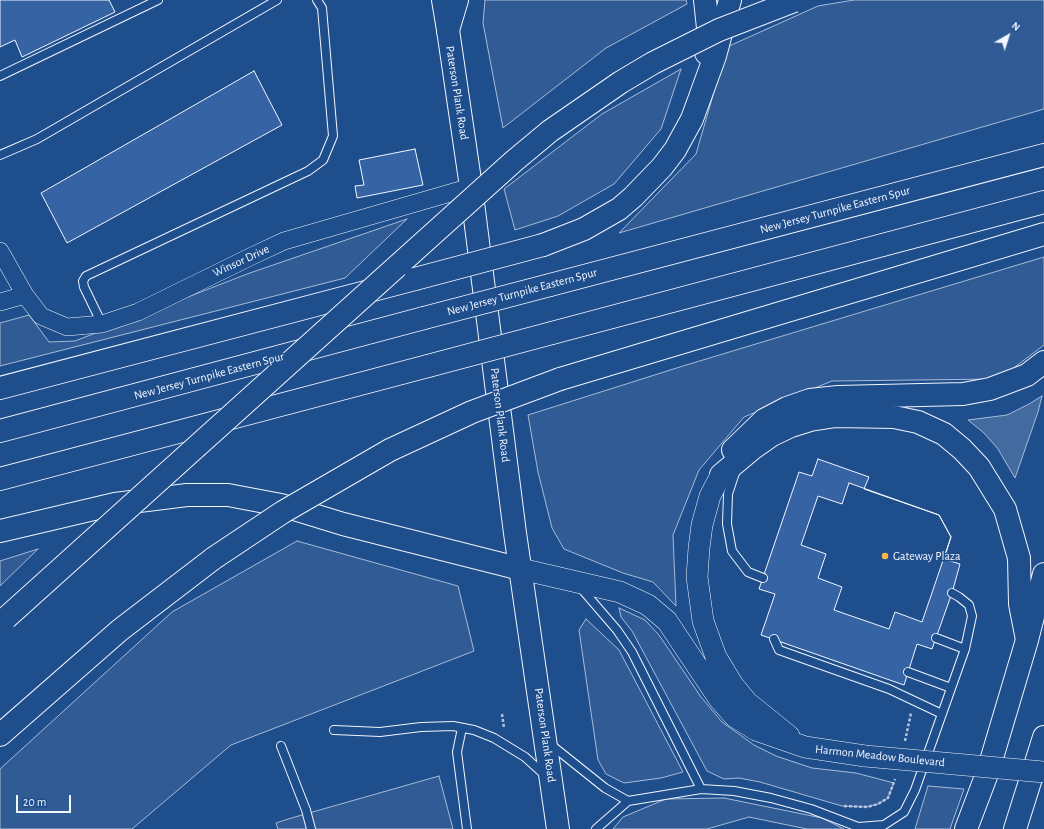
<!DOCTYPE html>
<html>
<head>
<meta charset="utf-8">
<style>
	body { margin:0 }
	#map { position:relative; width:1044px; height:829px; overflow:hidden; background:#1f4e8c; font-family:"Alegreya Sans",sans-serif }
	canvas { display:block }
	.north { position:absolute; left:988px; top:16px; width:40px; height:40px; -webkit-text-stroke:3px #1f4e8c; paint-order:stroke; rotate:39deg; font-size:11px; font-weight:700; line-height:16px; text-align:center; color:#f2f6ff }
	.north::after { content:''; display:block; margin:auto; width:14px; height:18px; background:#f2f6ff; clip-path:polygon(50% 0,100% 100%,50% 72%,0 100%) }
	.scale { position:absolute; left:16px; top:795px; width:55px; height:18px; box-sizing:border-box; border:2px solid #f2f6ff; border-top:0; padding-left:5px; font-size:12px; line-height:14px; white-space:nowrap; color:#f2f6ff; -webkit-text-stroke:3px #1f4e8c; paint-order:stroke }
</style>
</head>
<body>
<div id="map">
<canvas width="1044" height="829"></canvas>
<div class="north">N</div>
<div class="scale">20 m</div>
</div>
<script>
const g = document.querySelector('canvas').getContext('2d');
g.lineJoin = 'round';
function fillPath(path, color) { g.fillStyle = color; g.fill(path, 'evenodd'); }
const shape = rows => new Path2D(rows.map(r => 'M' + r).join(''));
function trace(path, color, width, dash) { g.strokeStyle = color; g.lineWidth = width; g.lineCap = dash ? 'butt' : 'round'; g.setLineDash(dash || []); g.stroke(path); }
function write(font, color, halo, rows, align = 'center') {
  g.font = font + ' "Alegreya Sans",sans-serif'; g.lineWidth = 3; g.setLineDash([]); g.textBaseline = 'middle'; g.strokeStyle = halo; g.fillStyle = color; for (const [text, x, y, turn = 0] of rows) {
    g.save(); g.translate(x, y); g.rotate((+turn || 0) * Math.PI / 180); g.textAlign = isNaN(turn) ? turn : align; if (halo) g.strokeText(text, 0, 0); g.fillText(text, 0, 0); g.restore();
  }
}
const built = shape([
	[485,0,686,0,687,4,606,48,503,128,483,23,485,0],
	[854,0,1044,0,1044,109,619,233,696,154,727,47,818,6,854,0],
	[681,69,661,129,614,184,558,216,515,230,504,189,602,114,681,69],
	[407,219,345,278,0,366,0,323,29,315,49,342,75,341,247,274,407,219],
	[1044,257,1044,345,999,379,832,381,744,417,699,470,673,535,676,606,653,582,623,573,564,549,552,528,538,472,528,415,683,366,1044,257],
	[297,541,458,586,474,651,231,745,132,829,0,829,0,769,172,612,297,541],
	[38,549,0,586,0,561,38,549],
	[619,608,645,620,659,635,701,697,722,722,754,745,776,756,812,768,856,773,894,783,888,798,878,804,867,807,842,806,760,782,739,778,724,779,707,771,632,631,621,617,619,608],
	[586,619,619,650,683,772,661,778,624,783,606,774,598,760,579,630,586,619],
	[439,776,453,829,278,829,276,823,288,819,439,776],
	[928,786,964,789,950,829,915,829,928,786],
	[724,798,822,818,844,829,807,829,749,817,707,829,613,829,623,817,666,799,724,798]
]);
const water = shape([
	[1042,396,1038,412,1015,478,998,449,984,433,968,420,1007,415,1029,404,1042,396]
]);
const building = shape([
	[0,0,109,0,115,12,22,57,15,40,0,47,0,0],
	[254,71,282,125,67,243,41,193,254,71],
	[415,149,423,185,357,198,355,186,364,185,359,160,415,149],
	[818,459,869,477,864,489,939,515,951,537,944,559,960,564,952,593,932,649,917,644,904,685,761,635,775,594,759,589,799,472,812,476,818,459],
	[849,483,939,515,951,537,922,622,895,612,889,629,834,610,842,587,818,578,826,554,801,545,818,496,842,504,849,483]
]);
const path = shape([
	[502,714,504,728],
	[905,741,911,713],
	[844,806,867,807,878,804,888,798,895,779]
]);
const service = shape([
	[0,76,158,0],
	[0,155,37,139,277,0],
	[102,324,84,287,83,281,86,276,308,171,323,160,333,136,322,8,317,0],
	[736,470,728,494,727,524,732,551,748,572,763,578],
	[580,587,617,630,632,652,701,789],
	[936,638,965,649],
	[774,639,779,650,889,689,942,714],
	[908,672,951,688],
	[462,728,457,752,467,829],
	[334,730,380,732,421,727,453,726,474,730,494,738,525,757,546,776],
	[550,744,605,788,628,801],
	[281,746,306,810,311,829],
	[596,829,628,801,701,789,734,791,771,798,811,809,858,827,884,825,904,812,915,790,965,649,972,616,969,605,959,597,952,593]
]);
const minor = shape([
	[0,251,25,295,41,316,67,327,102,324,138,312,252,256,284,241,471,187],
	[0,302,25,295]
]);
const tertiary = shape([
	[721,475,710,496,702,525,699,548,697,577,703,621,716,657,733,685,747,702,789,736],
	[521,569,620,592,648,605,667,621,719,699,735,717,756,730,805,747,865,756]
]);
const secondary = shape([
	[443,0,448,30]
]);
const primary = shape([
	[448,30,471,187,515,533,558,829],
	[733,450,764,420,787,408,810,400,838,397,963,394,990,389,1027,375,1044,362],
	[721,475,752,449,772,435,791,426,810,420,836,416,894,417,918,422,944,434,962,449,979,467,1005,509,1019,558,1020,604,1027,640],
	[966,829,988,771,1027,640,1044,574]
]);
const motorway = shape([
	[705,0,708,28,706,53],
	[448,30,457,0],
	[543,245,584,229,619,209,633,197,662,167,675,150,692,119,715,56,730,0],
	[550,285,1044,155],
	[552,333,1044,202],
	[560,379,1044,234],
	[0,388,415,279],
	[0,431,424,318],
	[0,479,428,366],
	[0,531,115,504,187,495,228,495,281,505,343,524,521,569],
	[0,735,120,630,214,558],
	[1015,829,1044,737]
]);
const tertiaryBridge = shape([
	[865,756,1044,772]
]);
const motorwayBridge = shape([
	[415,279,543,245],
	[424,318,550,285],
	[428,366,552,333],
	[214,558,283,512,390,450,472,412,560,379],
	[6,618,514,161,550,131,621,82,653,63,719,30,794,1]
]);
const markers = [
	[885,556,4,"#ffb74d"]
];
const streetNames = [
	["Paterson Plank Road",457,93,81],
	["New Jersey Turnpike Eastern Spur",835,210,-15],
	["Winsor Drive",241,261,-25],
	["New Jersey Turnpike Eastern Spur",522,292,-15],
	["New Jersey Turnpike Eastern Spur",209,376,-15],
	["Paterson Plank Road",500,415,83],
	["Paterson Plank Road",545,735,82],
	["Harmon Meadow Boulevard",880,756,6]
];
const poiNames = [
	["Gateway Plaza",893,556]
];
fillPath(built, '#305b95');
trace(built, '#a8bbd7', 1);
fillPath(water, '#446ba0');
trace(water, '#a8bbd7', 1);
fillPath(building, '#3563a3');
trace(building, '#f2f6ff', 1);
trace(service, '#f2f6ff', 10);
trace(minor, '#f2f6ff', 18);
trace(tertiary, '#f2f6ff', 22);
trace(secondary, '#f2f6ff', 24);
trace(primary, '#f2f6ff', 24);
trace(motorway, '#f2f6ff', 24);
trace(path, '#b3c4dc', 2.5, [3, 2]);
trace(service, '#1f4e8c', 8);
trace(minor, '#1f4e8c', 17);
trace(tertiary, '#1f4e8c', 21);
trace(secondary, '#1f4e8c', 22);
trace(primary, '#1f4e8c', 22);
trace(motorway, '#1f4e8c', 22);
trace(tertiaryBridge, '#f2f6ff', 22, []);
trace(motorwayBridge, '#f2f6ff', 24, []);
trace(tertiaryBridge, '#1f4e8c', 21);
trace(motorwayBridge, '#1f4e8c', 22);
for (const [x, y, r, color] of markers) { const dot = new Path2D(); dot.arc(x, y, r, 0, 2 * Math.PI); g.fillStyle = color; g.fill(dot); trace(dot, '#1f4e8c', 1.5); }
write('12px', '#f2f6ff', '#1f4e8c', streetNames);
write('12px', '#f2f6ff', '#1f4e8c', poiNames, 'left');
</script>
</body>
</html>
